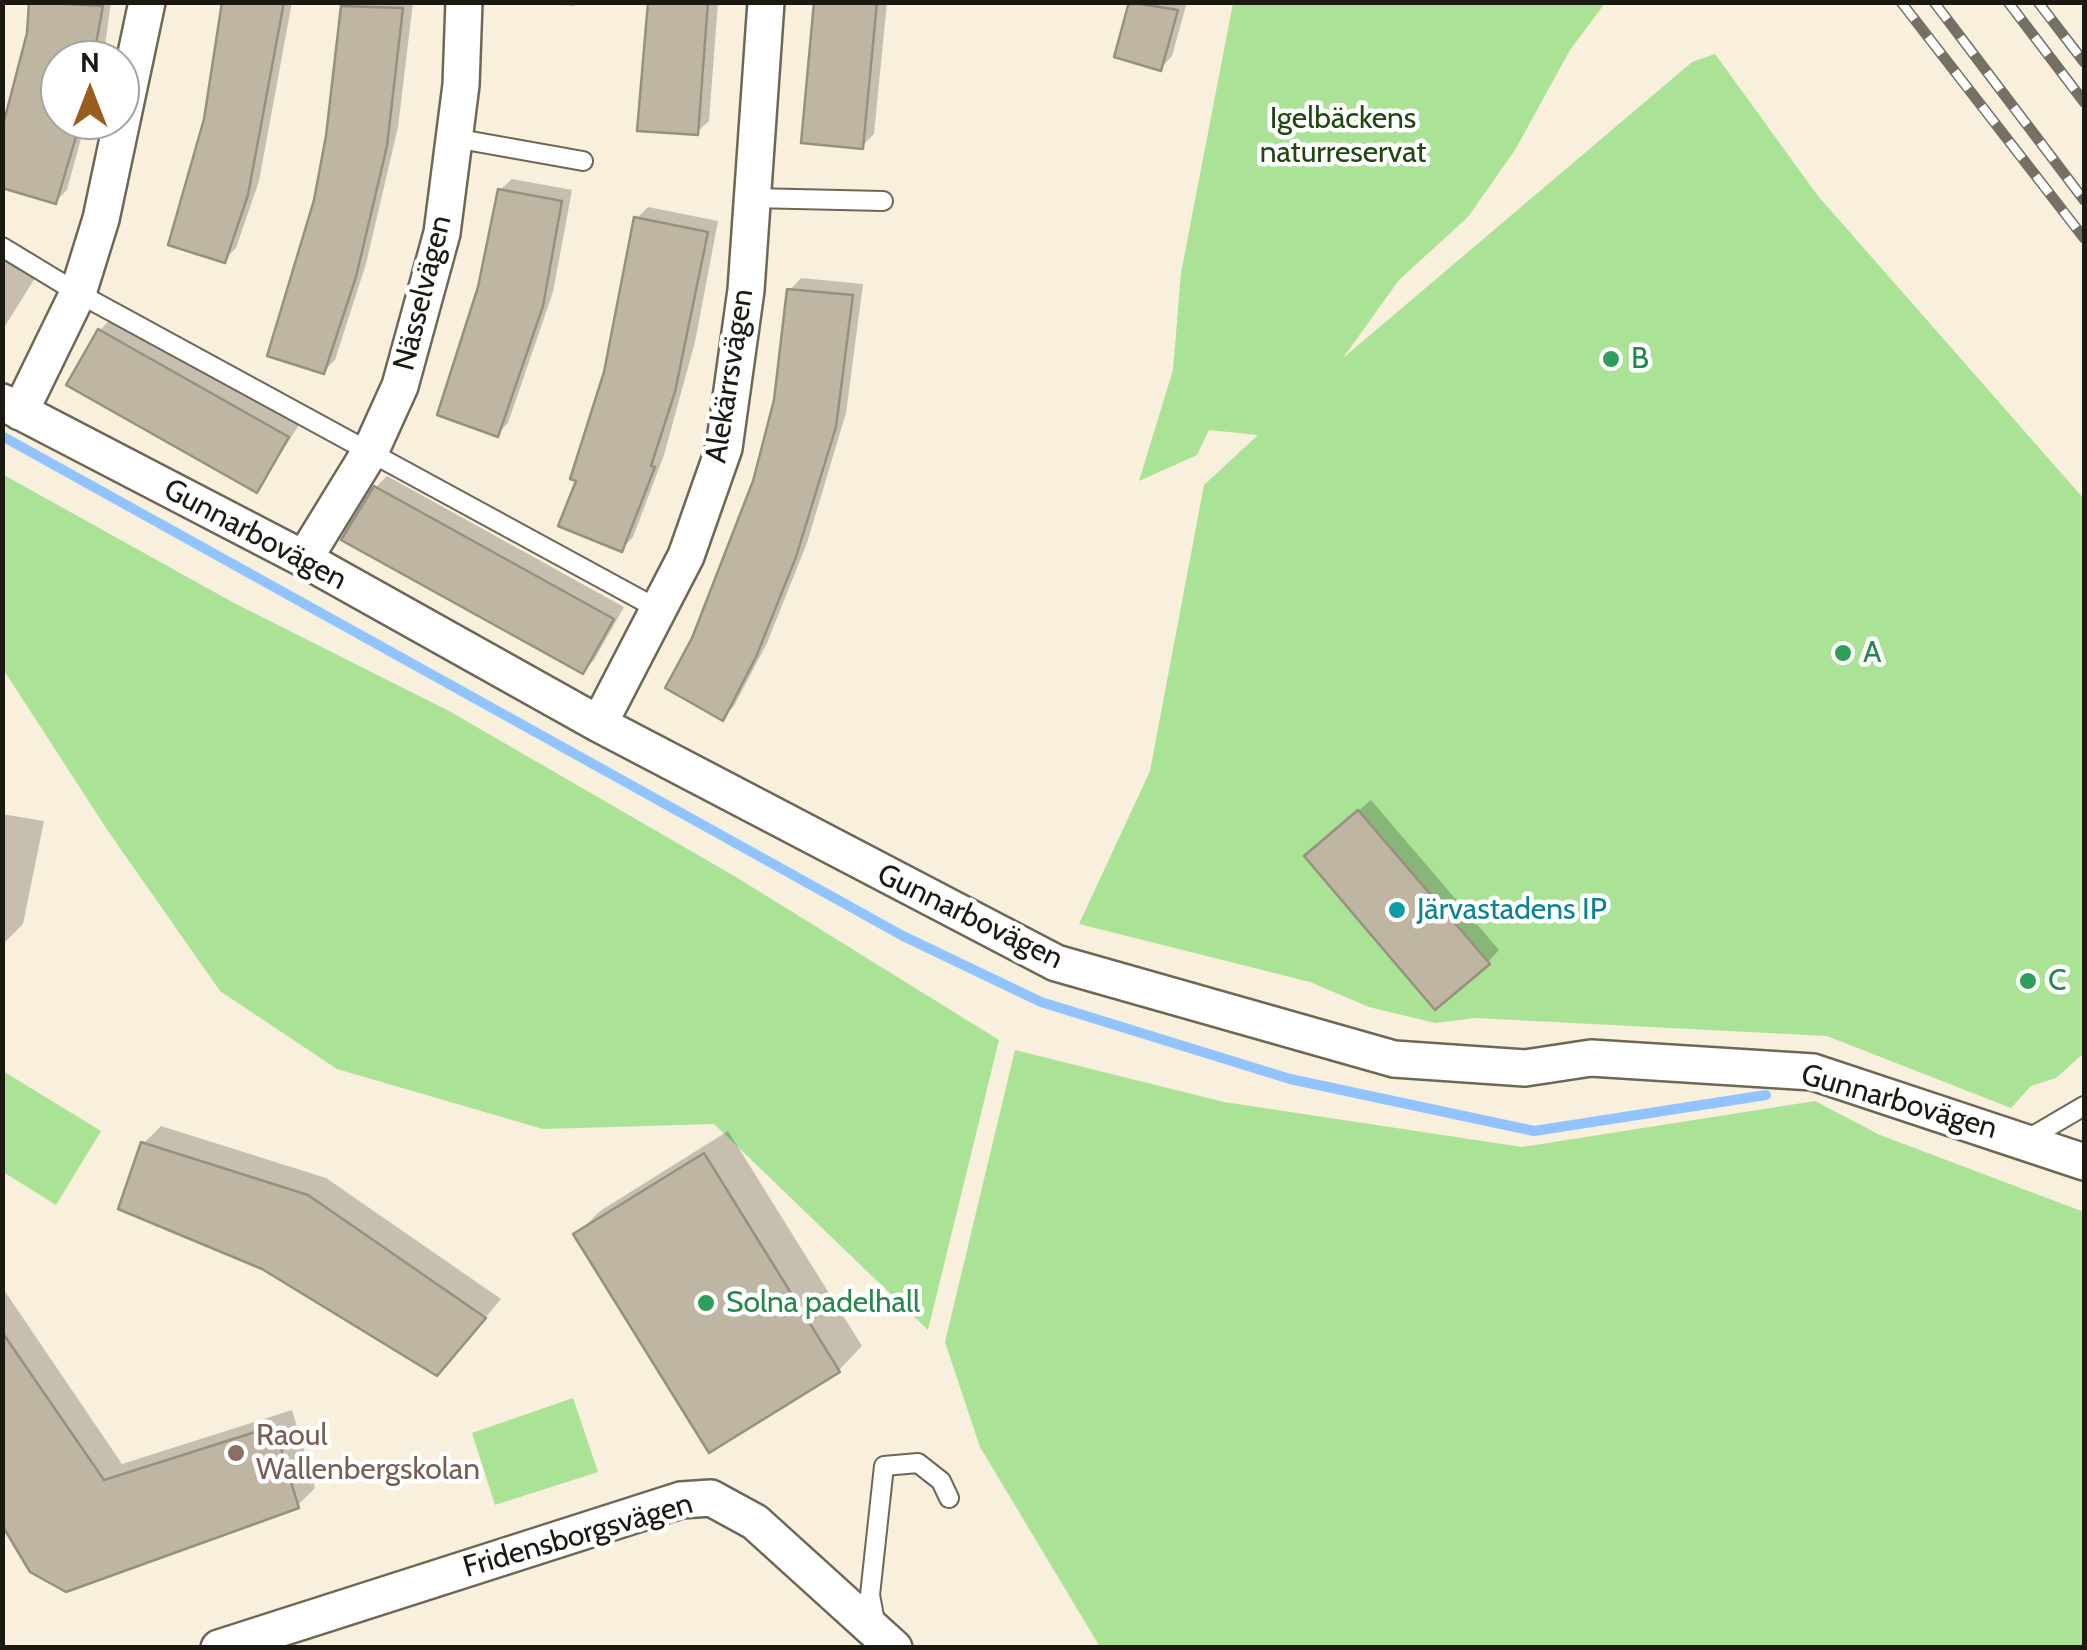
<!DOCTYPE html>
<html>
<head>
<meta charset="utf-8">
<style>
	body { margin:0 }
	#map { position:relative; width:2087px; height:1650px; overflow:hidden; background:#f8efdc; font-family:Cabin,sans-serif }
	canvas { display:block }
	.frame { position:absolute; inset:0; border:5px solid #1c1912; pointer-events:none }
	.north { position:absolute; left:40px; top:40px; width:100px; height:100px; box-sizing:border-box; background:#fff; border:2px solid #a4a3a0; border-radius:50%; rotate:0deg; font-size:28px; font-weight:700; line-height:40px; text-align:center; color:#1c1912 }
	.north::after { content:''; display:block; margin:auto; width:35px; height:45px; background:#995e1f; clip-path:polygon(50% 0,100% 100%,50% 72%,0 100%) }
</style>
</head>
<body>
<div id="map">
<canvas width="2087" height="1650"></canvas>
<div class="frame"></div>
<div class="north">N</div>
</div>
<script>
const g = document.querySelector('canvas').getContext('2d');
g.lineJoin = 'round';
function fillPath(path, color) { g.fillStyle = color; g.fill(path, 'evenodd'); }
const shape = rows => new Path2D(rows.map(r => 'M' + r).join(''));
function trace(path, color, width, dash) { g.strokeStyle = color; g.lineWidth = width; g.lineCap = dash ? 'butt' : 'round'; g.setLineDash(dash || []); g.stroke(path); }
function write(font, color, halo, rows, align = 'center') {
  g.font = font + ' Cabin,sans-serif'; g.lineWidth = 9; g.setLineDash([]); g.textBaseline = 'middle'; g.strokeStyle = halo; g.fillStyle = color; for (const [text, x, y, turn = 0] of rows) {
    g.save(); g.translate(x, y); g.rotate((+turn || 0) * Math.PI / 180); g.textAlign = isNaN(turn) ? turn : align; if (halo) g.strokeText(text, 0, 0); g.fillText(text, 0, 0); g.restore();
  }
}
const green = shape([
	[1233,3,1605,3,1570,50,1515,150,1468,217,1399,280,1343,358,1692,62,1715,54,1818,196,2084,499,2084,1053,2056,1078,2031,1086,2011,1108,1827,1036,1475,1018,1435,1023,1369,1007,1310,982,1079,924,1150,771,1204,485,1258,435,1209,430,1197,455,1139,481,1173,370,1181,273],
	[2,474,234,603,449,711,736,877,999,1040,928,1330,714,1124,543,1129,337,1069,220,991,108,831,3,669],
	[1015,1050,1224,1102,1522,1147,1815,1101,1880,1135,2084,1212,2084,1647,1100,1647,980,1447,945,1342],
	[3,1071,101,1131,56,1205,3,1172],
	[573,1398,598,1472,495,1505,472,1433]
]);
const shadow = shape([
	[31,2,111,2,103,60,60,60,60,120,86,120,67,190,56,201,29,33],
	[225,2,292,2,259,181,236,248,224,260,208,112],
	[348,2,413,2,398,127,366,264,335,360,324,371,316,200,329,136,343,8],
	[542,2,577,2,574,6],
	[650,2,718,2,709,121,697,132],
	[816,2,887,2,874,134,862,146],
	[1132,2,1187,2,1172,56,1161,68,1117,55],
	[512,179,572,190,553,292,508,423,497,434,480,288,500,190],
	[648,207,718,221,695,342,664,455,633,537,621,549,580,480,606,373,636,219],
	[2,249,40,270,2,331],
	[801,278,863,284,846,413,807,543,767,643,734,706,723,718,694,640,755,482,776,400,790,290],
	[111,319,299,425,257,490,100,330],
	[387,476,624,607,594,660,583,671,376,487],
	[1371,800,1499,950,1488,962,1318,845],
	[2,814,44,821,23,924,5,942],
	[161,1126,326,1178,501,1299,454,1355,263,1267,143,1144],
	[728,1131,862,1346,839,1370,710,1450,576,1235,600,1211],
	[2,1287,122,1464,292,1410,315,1488,297,1506,2,1520]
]);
const stream = shape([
	[2,436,903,936,1041,1002,1290,1079,1534,1131,1766,1095]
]);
const building = shape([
	[29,2,103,6,93,60,60,60,60,120,81,120,56,204,2,188,2,129,27,33,29,2],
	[222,2,284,2,248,195,225,263,168,245,204,119,222,2],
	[648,2,708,2,698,135,637,131,648,2],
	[814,2,877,2,863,149,801,143,814,2],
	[1129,2,1178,10,1161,71,1114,57,1129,2],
	[341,6,403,8,387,146,356,277,324,374,267,356,314,200,326,136,341,6],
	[498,189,562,201,543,306,498,437,437,415,478,287,498,189],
	[634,217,708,232,675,392,651,466,655,467,622,552,558,526,576,481,570,479,604,372,634,217],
	[787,289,853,295,836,427,796,557,756,657,723,721,665,688,692,638,753,481,774,400,787,289],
	[98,329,289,437,257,493,66,385,98,329],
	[374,486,614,619,583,674,341,540,374,486],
	[1358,810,1490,964,1435,1010,1304,856,1358,810],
	[141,1142,308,1195,486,1318,437,1376,262,1269,118,1209,141,1142],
	[704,1153,840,1372,709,1453,573,1234,704,1153],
	[2,1332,104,1480,274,1426,299,1508,66,1592,30,1572,2,1525,2,1332]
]);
const service = shape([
	[454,138,583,161],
	[752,198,883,201],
	[2,247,78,293,645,602],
	[2026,1140,2084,1106],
	[876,1627,870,1595,884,1466,918,1463,941,1481,949,1498]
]);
const minor = shape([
	[2,402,304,559,599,724,1056,963,1394,1059,1525,1068,1591,1058,1813,1072,2084,1162],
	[20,412,78,293,101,219,147,2],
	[304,559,371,450,400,386,442,233,461,85,464,2],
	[599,724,686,556,724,448,746,290,766,2],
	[219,1648,681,1500,711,1498,755,1522,894,1648]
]);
const rail = shape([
	[1901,2,2084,238],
	[1934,2,2084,200],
	[2008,2,2084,102],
	[2038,2,2084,62]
]);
const markers = [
	[1611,359,10,"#2e9e5b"],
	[1843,653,10,"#2e9e5b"],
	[1397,910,10,"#0f9aa8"],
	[2028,981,10,"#2e9e5b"],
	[706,1303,10,"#2e9e5b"],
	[236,1453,10,"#8d6e63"]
];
const parkNames = [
	["Igelbäckens",1343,119],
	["naturreservat",1343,153]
];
const streetNames = [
	["Nässelvägen",423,293,-76],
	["Alekärrsvägen",730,376,-81],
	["Gunnarbovägen",255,535,28],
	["Gunnarbovägen",970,917,26],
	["Gunnarbovägen",1899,1102,16],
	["Fridensborgsvägen",578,1536,-16]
];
const leisureNames = [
	["B",1631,359],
	["A",1863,653],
	["C",2048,981],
	["Solna padelhall",726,1303]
];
const cultureNames = [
	["Järvastadens IP",1417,910]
];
const educationNames = [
	["Raoul",256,1436],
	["Wallenbergskolan",256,1470]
];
fillPath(green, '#aae396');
fillPath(shadow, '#0003');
trace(stream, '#91c3fe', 10);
fillPath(building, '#beb6a3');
trace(building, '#98907e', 2.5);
trace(service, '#6f6756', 22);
trace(minor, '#6f6756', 40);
trace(service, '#fff', 18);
trace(minor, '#fff', 35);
trace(rail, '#757064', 11);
trace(rail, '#fff', 8, [22]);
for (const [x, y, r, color] of markers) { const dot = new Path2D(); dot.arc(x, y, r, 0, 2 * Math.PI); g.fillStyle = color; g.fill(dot); trace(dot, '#fff', 4); }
write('30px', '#214711', '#fff', parkNames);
write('30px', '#1c1912', '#fff', streetNames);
write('30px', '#27864d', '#fff', leisureNames, 'left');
write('30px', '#0d838f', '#fff', cultureNames, 'left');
write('30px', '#785e54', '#fff', educationNames, 'left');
</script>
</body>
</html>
